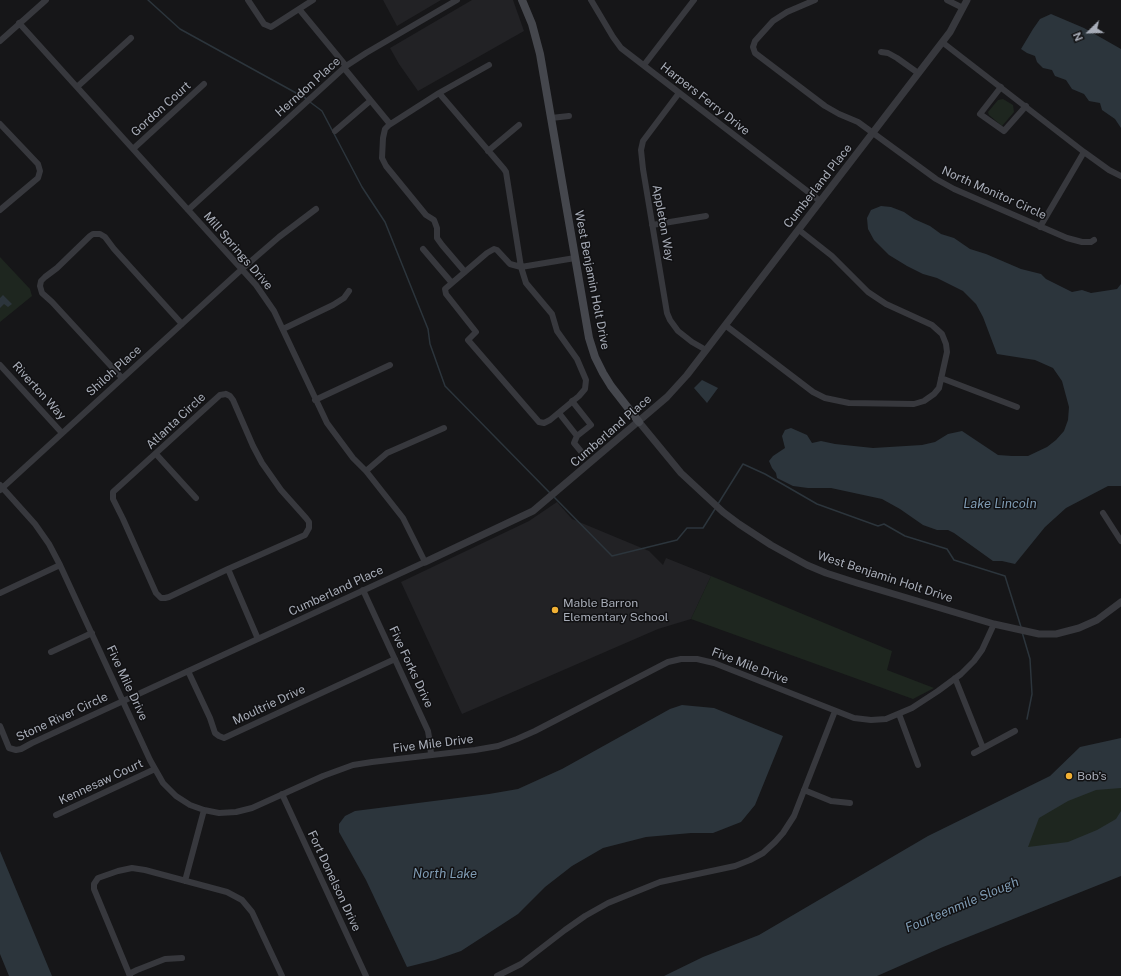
<!DOCTYPE html>
<html>
<head>
<meta charset="utf-8">
<style>
	body { margin:0 }
	#map { position:relative; width:1121px; height:976px; overflow:hidden; background:#161618; font-family:"Public Sans",sans-serif }
	canvas { display:block }
	.north { position:absolute; left:1069px; top:12px; width:40px; height:40px; -webkit-text-stroke:3px #111113; paint-order:stroke; rotate:247deg; font-size:11px; font-weight:700; line-height:16px; text-align:center; color:#a8adb8 }
	.north::after { content:''; display:block; margin:auto; width:14px; height:18px; background:#a8adb8; clip-path:polygon(50% 0,100% 100%,50% 72%,0 100%) }
</style>
</head>
<body>
<div id="map">
<canvas width="1121" height="976"></canvas>
<div class="north">N</div>
</div>
<script>
const g = document.querySelector('canvas').getContext('2d');
g.lineJoin = 'round';
function fillPath(path, color) { g.fillStyle = color; g.fill(path, 'evenodd'); }
const shape = rows => new Path2D(rows.map(r => 'M' + r).join(''));
function trace(path, color, width, dash) { g.strokeStyle = color; g.lineWidth = width; g.lineCap = dash ? 'butt' : 'round'; g.setLineDash(dash || []); g.stroke(path); }
function write(font, color, halo, rows, align = 'center') {
  g.font = font + ' "Public Sans",sans-serif'; g.lineWidth = 3; g.setLineDash([]); g.textBaseline = 'middle'; g.strokeStyle = halo; g.fillStyle = color; for (const [text, x, y, turn = 0] of rows) {
    g.save(); g.translate(x, y); g.rotate((+turn || 0) * Math.PI / 180); g.textAlign = isNaN(turn) ? turn : align; if (halo) g.strokeText(text, 0, 0); g.fillText(text, 0, 0); g.restore();
  }
}
const built = shape([
	[383,0,441,0,397,26],
	[472,0,513,0,524,31,418,91,399,64,390,48],
	[557,502,572,519,649,551,663,565,666,558,711,576,691,619,658,629,462,714,401,582,529,521]
]);
const green = shape([
	[1003,99,1013,105,1014,112,1002,126,989,115,988,112,998,100],
	[0,257,30,289,32,296,0,322],
	[711,576,892,651,887,670,934,688,913,699,691,619],
	[1121,763,1121,825,725,976]
]);
const water = shape([
	[1051,14,1084,28,1121,49,1121,128,1115,119,1102,110,1100,103,1089,101,1084,94,1072,89,1066,80,1055,76,1052,70,1043,68,1037,62,1035,56,1027,53,1021,49,1033,29,1040,19],
	[881,206,891,207,904,212,914,219,930,226,941,234,954,238,970,249,986,254,1021,269,1041,274,1046,279,1072,292,1082,290,1091,293,1117,289,1121,284,1121,486,1108,486,1066,508,1045,527,1015,564,1002,561,993,561,954,533,948,530,937,530,923,525,900,509,882,499,831,488,808,488,793,486,777,478,776,473,772,468,769,461,773,456,785,448,782,436,785,430,791,428,807,435,812,443,821,441,835,444,873,448,922,445,935,442,948,434,962,431,998,455,1012,456,1028,456,1047,447,1056,440,1064,431,1068,420,1069,407,1062,381,1053,368,1035,360,997,354,983,317,976,304,963,291,937,278,923,274,907,266,889,255,874,240,868,229,867,218,871,210],
	[3,295,12,304,8,307,4,304,0,308,0,298],
	[702,380,718,388,707,403,694,388],
	[682,705,714,708,783,736,755,805,741,822,713,833,691,833,646,837,603,848,572,866,545,887,518,914,461,951,435,960,407,967,366,880,339,832,339,824,345,816,355,811,489,794,518,789,562,769,670,709],
	[1121,738,1121,788,1096,790,1068,801,1039,818,1028,847,1068,842,1097,830,1116,819,1121,811,1121,876,943,947,877,976,664,976,703,957,759,935,928,836,1050,776,1080,747],
	[0,851,52,976,9,976,0,954]
]);
const stream = shape([
	[148,0,180,29,307,99],
	[310,102,322,111,362,187,385,222,428,329,430,344,445,386,550,493],
	[553,496,612,556,677,540,687,528,703,528,715,509],
	[718,504,743,464,765,474,817,504,878,526,884,524,905,536,947,549,954,560,1005,576,1021,627],
	[1022,632,1030,659,1032,694,1027,719]
]);
const minor = shape([
	[248,0,264,24,271,27,313,0],
	[591,0,613,37,621,48,820,201],
	[815,0,787,12,773,21,755,41,753,47,755,53,825,106,839,114,858,122,936,179,954,189,1067,238,1082,242,1091,242,1094,240],
	[947,0,963,8],
	[299,9,346,66],
	[0,41,46,0],
	[942,42,1084,152,1109,170,1121,176],
	[881,52,888,53,897,58,918,73],
	[644,65,694,0],
	[344,68,390,124],
	[77,87,131,38],
	[1001,87,980,114,1004,131,1026,106],
	[439,93,489,65],
	[679,93,643,141,641,150,643,169,667,313,670,320,678,331,692,342,706,350],
	[551,118,569,116],
	[0,124,38,164,40,171,38,178,0,210],
	[335,131,370,101],
	[133,149,204,84],
	[488,151,519,125],
	[188,210,346,66,366,53,457,0],
	[652,225,706,216],
	[1040,227,1084,152],
	[423,249,452,283],
	[465,272,442,245,437,238,437,228,434,220,426,215,386,166,382,158,383,138,385,129,389,125,439,93,504,169,506,172,521,267,526,283,552,314,557,331,577,359,586,380,585,389,579,396,550,420,544,423,539,422,468,340,476,332,446,294,445,289,487,253,494,249,497,250,510,264,521,267,575,258],
	[725,325,813,392,825,398,849,403,914,404,924,401,934,394,939,388,947,352,946,344,942,334,932,325,886,304,868,292,832,256,799,230],
	[283,329,333,305,344,298,349,291],
	[0,365,62,433],
	[122,378,52,302,42,293,40,286,41,281,45,277,57,268,90,236,93,234,100,234,105,237,114,249,182,324],
	[941,378,1017,407],
	[226,394,230,396,233,400,253,446,262,463,281,490,306,518,309,522,309,528,305,535,228,569,169,597,165,598,161,598,156,593,123,519,113,499,113,492,220,395,226,394],
	[315,400,390,365],
	[559,413,577,436,591,425,572,401],
	[577,436,574,443,584,455],
	[156,454,196,498],
	[366,471,387,453,444,428],
	[0,485,35,524,49,544,60,565,150,760,163,783,176,796,190,805,204,810,219,813,236,812,252,808,323,776,353,765,372,762,475,750,498,746,517,739,535,731,668,662,681,659,697,659,714,663,854,718,871,720,886,719,912,708,938,691,961,674,974,661,982,650,994,624],
	[0,490,242,269,279,237,316,209],
	[1103,513,1121,541],
	[228,569,258,639],
	[363,590,428,731,430,743,431,755],
	[0,593,60,565],
	[51,652,92,633],
	[188,671,210,718,215,733,219,736,224,738,395,659],
	[955,678,983,748],
	[899,714,918,765],
	[0,726,9,748,16,750,21,749,32,743,425,562,403,518,366,471,353,458,327,423,274,311,256,285,19,23],
	[974,753,1015,731],
	[804,790,831,801,850,803],
	[282,794,366,976],
	[56,815,155,769],
	[185,881,204,810],
	[129,974,137,970,165,959,182,958],
	[130,976,94,889,94,884,98,878,118,871,132,868,145,870,227,892,242,900,252,912,282,976],
	[497,976,521,964,565,930,585,916,608,903,660,882,735,866,750,860,763,853,775,842,783,833,794,816,835,711]
]);
const tertiary = shape([
	[639,422,681,473,723,512,739,524,771,545,807,565,826,573,857,583,994,624,1039,634,1056,634,1079,628,1097,620,1121,602],
	[425,562,533,511,667,397,687,375,950,32,967,0]
]);
const secondary = shape([
	[522,0,532,24,540,54,589,338,595,357,603,373,611,386,639,422]
]);
const markers = [
	[555,610,4,"#f2b134"],
	[1069,776,4,"#f2b134"]
];
const streetNames = [
	["Herndon Place",308,87,-42],
	["Harpers Ferry Drive",705,99,38],
	["Gordon Court",161,109,-42],
	["Cumberland Place",818,186,-52],
	["North Monitor Circle",994,193,24],
	["Appleton Way",663,223,80],
	["Mill Springs Drive",238,251,49],
	["West Benjamin Holt Drive",592,280,79],
	["Shiloh Place",114,371,-42],
	["Riverton Way",39,391,48],
	["Atlanta Circle",176,421,-43],
	["Cumberland Place",611,431,-41],
	["West Benjamin Holt Drive",885,577,18],
	["Cumberland Place",336,591,-25],
	["Five Mile Drive",750,666,21],
	["Five Forks Drive",411,667,65],
	["Five Mile Drive",127,683,65],
	["Moultrie Drive",269,705,-25],
	["Stone River Circle",62,717,-25],
	["Five Mile Drive",433,744,-7],
	["Kennesaw Court",101,782,-25],
	["Fort Donelson Drive",334,881,65]
];
const poiNames = [
	["Mable Barron",563,603],
	["Elementary School",563,617],
	["Bob’s",1077,776]
];
const waterNames = [
	["Lake Lincoln",1000,504],
	["North Lake",445,874],
	["Fourteenmile Slough",962,905,-23]
];
fillPath(built, '#222225');
fillPath(green, '#1e261f');
fillPath(water, '#2c353c');
trace(stream, '#2c353c', 1.5);
trace(minor, '#37383d', 6);
trace(tertiary, '#37383d', 7);
trace(secondary, '#45474d', 8);
for (const [x, y, r, color] of markers) { const dot = new Path2D(); dot.arc(x, y, r, 0, 2 * Math.PI); g.fillStyle = color; g.fill(dot); trace(dot, '#111113', 1.5); }
write('12px', '#a8adb8', '#111113', streetNames);
write('12px', '#a8adb8', '#111113', poiNames, 'left');
write('italic 13px', '#7f9bb3', '#111113', waterNames);
</script>
</body>
</html>
